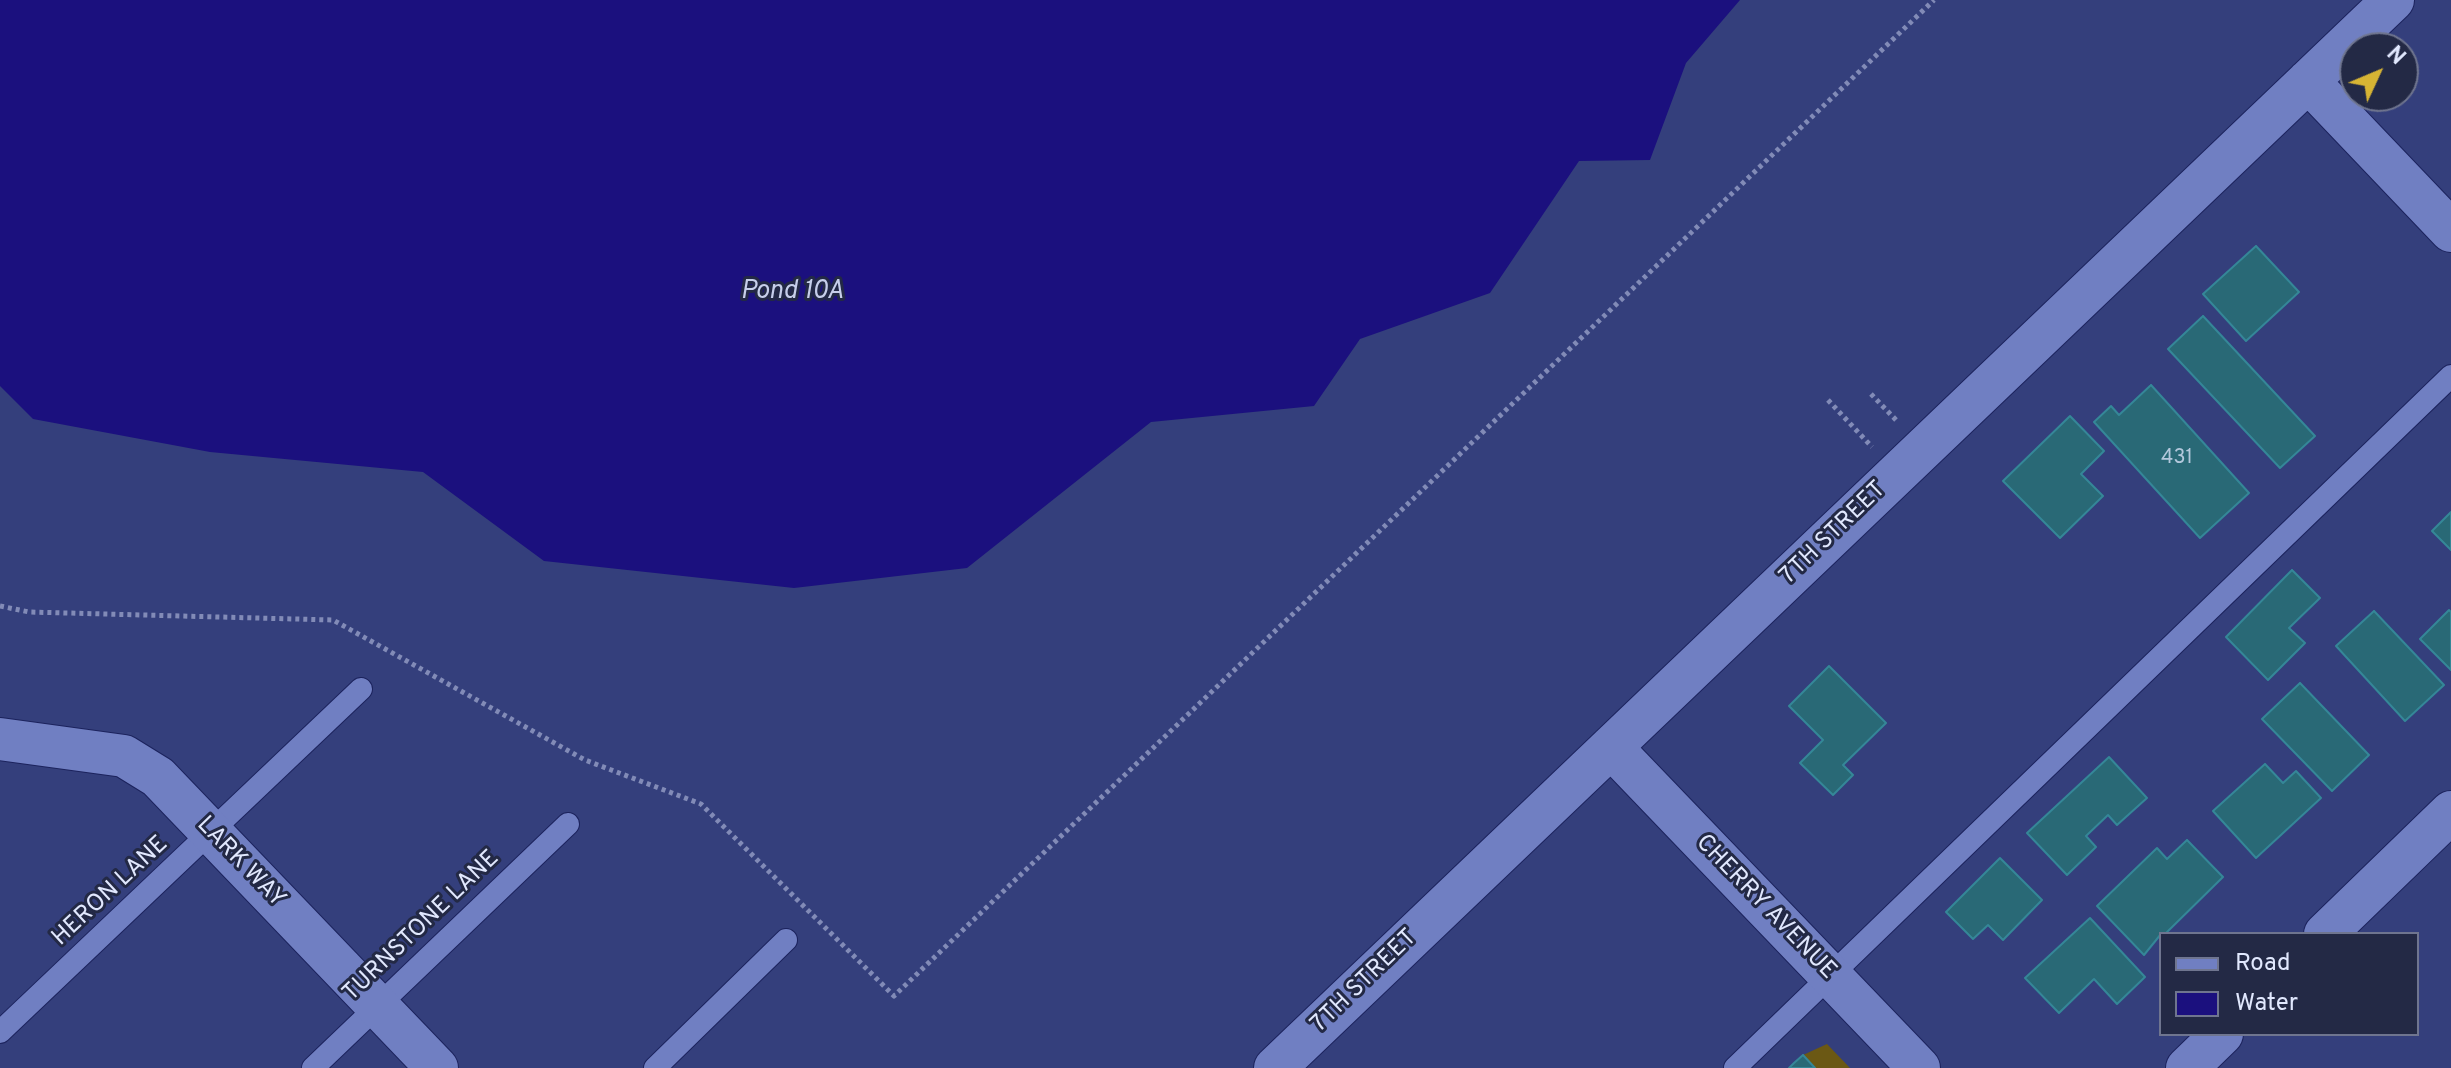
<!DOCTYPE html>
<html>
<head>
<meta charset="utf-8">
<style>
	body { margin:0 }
	#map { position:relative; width:2451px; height:1068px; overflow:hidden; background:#343f7c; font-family:Overpass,sans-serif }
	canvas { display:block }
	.legend { position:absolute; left:2159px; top:932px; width:260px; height:104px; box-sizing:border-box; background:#232945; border:2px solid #6f758f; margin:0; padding:10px 14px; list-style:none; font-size:24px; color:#e1e8fe }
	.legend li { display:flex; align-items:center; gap:16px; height:40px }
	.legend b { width:40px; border:2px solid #6f758f }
	.north { position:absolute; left:2339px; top:32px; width:80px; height:80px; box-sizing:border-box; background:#232945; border:2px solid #6f758f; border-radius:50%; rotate:46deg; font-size:22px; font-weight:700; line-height:32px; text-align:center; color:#e1e8fe }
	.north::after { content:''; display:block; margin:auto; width:28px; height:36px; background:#d7b434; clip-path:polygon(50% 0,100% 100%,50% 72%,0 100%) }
</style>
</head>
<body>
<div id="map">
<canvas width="2451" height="1068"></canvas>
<ul class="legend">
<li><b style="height:10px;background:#707fc2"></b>Road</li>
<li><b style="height:22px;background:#1b107e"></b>Water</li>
</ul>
<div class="north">N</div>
</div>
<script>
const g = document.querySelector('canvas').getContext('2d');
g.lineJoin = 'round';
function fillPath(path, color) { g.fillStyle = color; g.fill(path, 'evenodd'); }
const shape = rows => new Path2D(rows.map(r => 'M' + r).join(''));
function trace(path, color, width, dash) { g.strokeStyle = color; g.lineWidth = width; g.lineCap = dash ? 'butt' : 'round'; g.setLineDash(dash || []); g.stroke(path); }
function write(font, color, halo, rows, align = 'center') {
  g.font = font + ' Overpass,sans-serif'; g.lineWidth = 6; g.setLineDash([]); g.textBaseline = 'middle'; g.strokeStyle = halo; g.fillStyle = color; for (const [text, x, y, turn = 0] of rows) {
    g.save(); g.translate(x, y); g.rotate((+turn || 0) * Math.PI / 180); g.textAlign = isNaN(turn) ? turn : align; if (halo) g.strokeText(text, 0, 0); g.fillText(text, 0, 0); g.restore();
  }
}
const green = shape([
	[1827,1044,1850,1068,1815,1068,1803,1055]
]);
const water = shape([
	[0,0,1740,0,1686,63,1650,160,1579,161,1490,293,1360,339,1314,406,1151,422,967,568,794,588,544,561,423,472,210,452,33,419,0,386]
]);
const building = shape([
	[2256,246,2299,292,2246,341,2203,294,2256,246],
	[2203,316,2315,436,2280,468,2168,349,2203,316],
	[2151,385,2249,493,2200,538,2094,422,2111,406,2119,415,2151,385],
	[2070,416,2104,451,2081,474,2103,496,2060,538,2003,481,2070,416],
	[2451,512,2451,550,2432,531,2451,512],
	[2292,570,2320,598,2289,628,2305,643,2268,680,2226,637,2292,570],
	[2449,610,2451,612,2451,670,2420,639,2449,610],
	[2374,611,2444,685,2405,721,2336,646,2374,611],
	[1829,666,1886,723,1843,765,1853,775,1833,795,1800,763,1823,740,1789,706,1829,666],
	[2300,683,2369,755,2332,791,2262,719,2300,683],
	[2109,757,2147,798,2117,825,2108,815,2086,836,2096,847,2067,875,2027,833,2109,757],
	[2265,764,2283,783,2296,771,2321,798,2256,858,2213,811,2265,764],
	[2187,840,2223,877,2165,934,2161,934,2144,955,2097,906,2157,848,2167,859,2187,840],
	[2000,858,2042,900,2003,940,1988,925,1973,939,1946,912,2000,858],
	[2090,918,2145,977,2117,1004,2094,979,2059,1013,2025,978,2090,918],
	[1803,1055,1815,1068,1789,1068,1794,1063,1803,1055]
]);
const path = shape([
	[1871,394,1898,422],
	[1828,400,1872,447],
	[0,606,29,612,333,620,585,760,701,804,894,996,1934,0]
]);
const lane = shape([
	[0,1032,361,689],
	[313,1068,568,824],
	[655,1068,786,940],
	[1735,1068,2451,376]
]);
const street = shape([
	[2308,81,2451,231],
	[0,739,124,756,158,777,437,1068],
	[1611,747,1919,1068],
	[2325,934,2451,812],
	[1275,1068,2393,0],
	[2187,1068,2222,1034]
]);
const numberNames = [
	["431",2177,459]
];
const streetNames = [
	["7TH STREET",1834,534,-44],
	["LARK WAY",240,863,46],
	["HERON LANE",111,892,-43],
	["CHERRY AVENUE",1765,908,46],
	["TURNSTONE LANE",422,927,-44],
	["7TH STREET",1365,982,-44]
];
const waterNames = [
	["Pond 10A",792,293]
];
fillPath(green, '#6b5814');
fillPath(water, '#1b107e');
fillPath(building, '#296976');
trace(building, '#358798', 2);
trace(lane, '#1c235d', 24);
trace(street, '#1c235d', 44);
trace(path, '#828bb7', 5, [4, 4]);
trace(lane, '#707fc2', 22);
trace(street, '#707fc2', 42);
write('20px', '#b3c8dc', null, numberNames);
write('24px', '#e1e8fe', '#232945', streetNames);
write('italic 26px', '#c6ceea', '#232945', waterNames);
</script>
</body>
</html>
